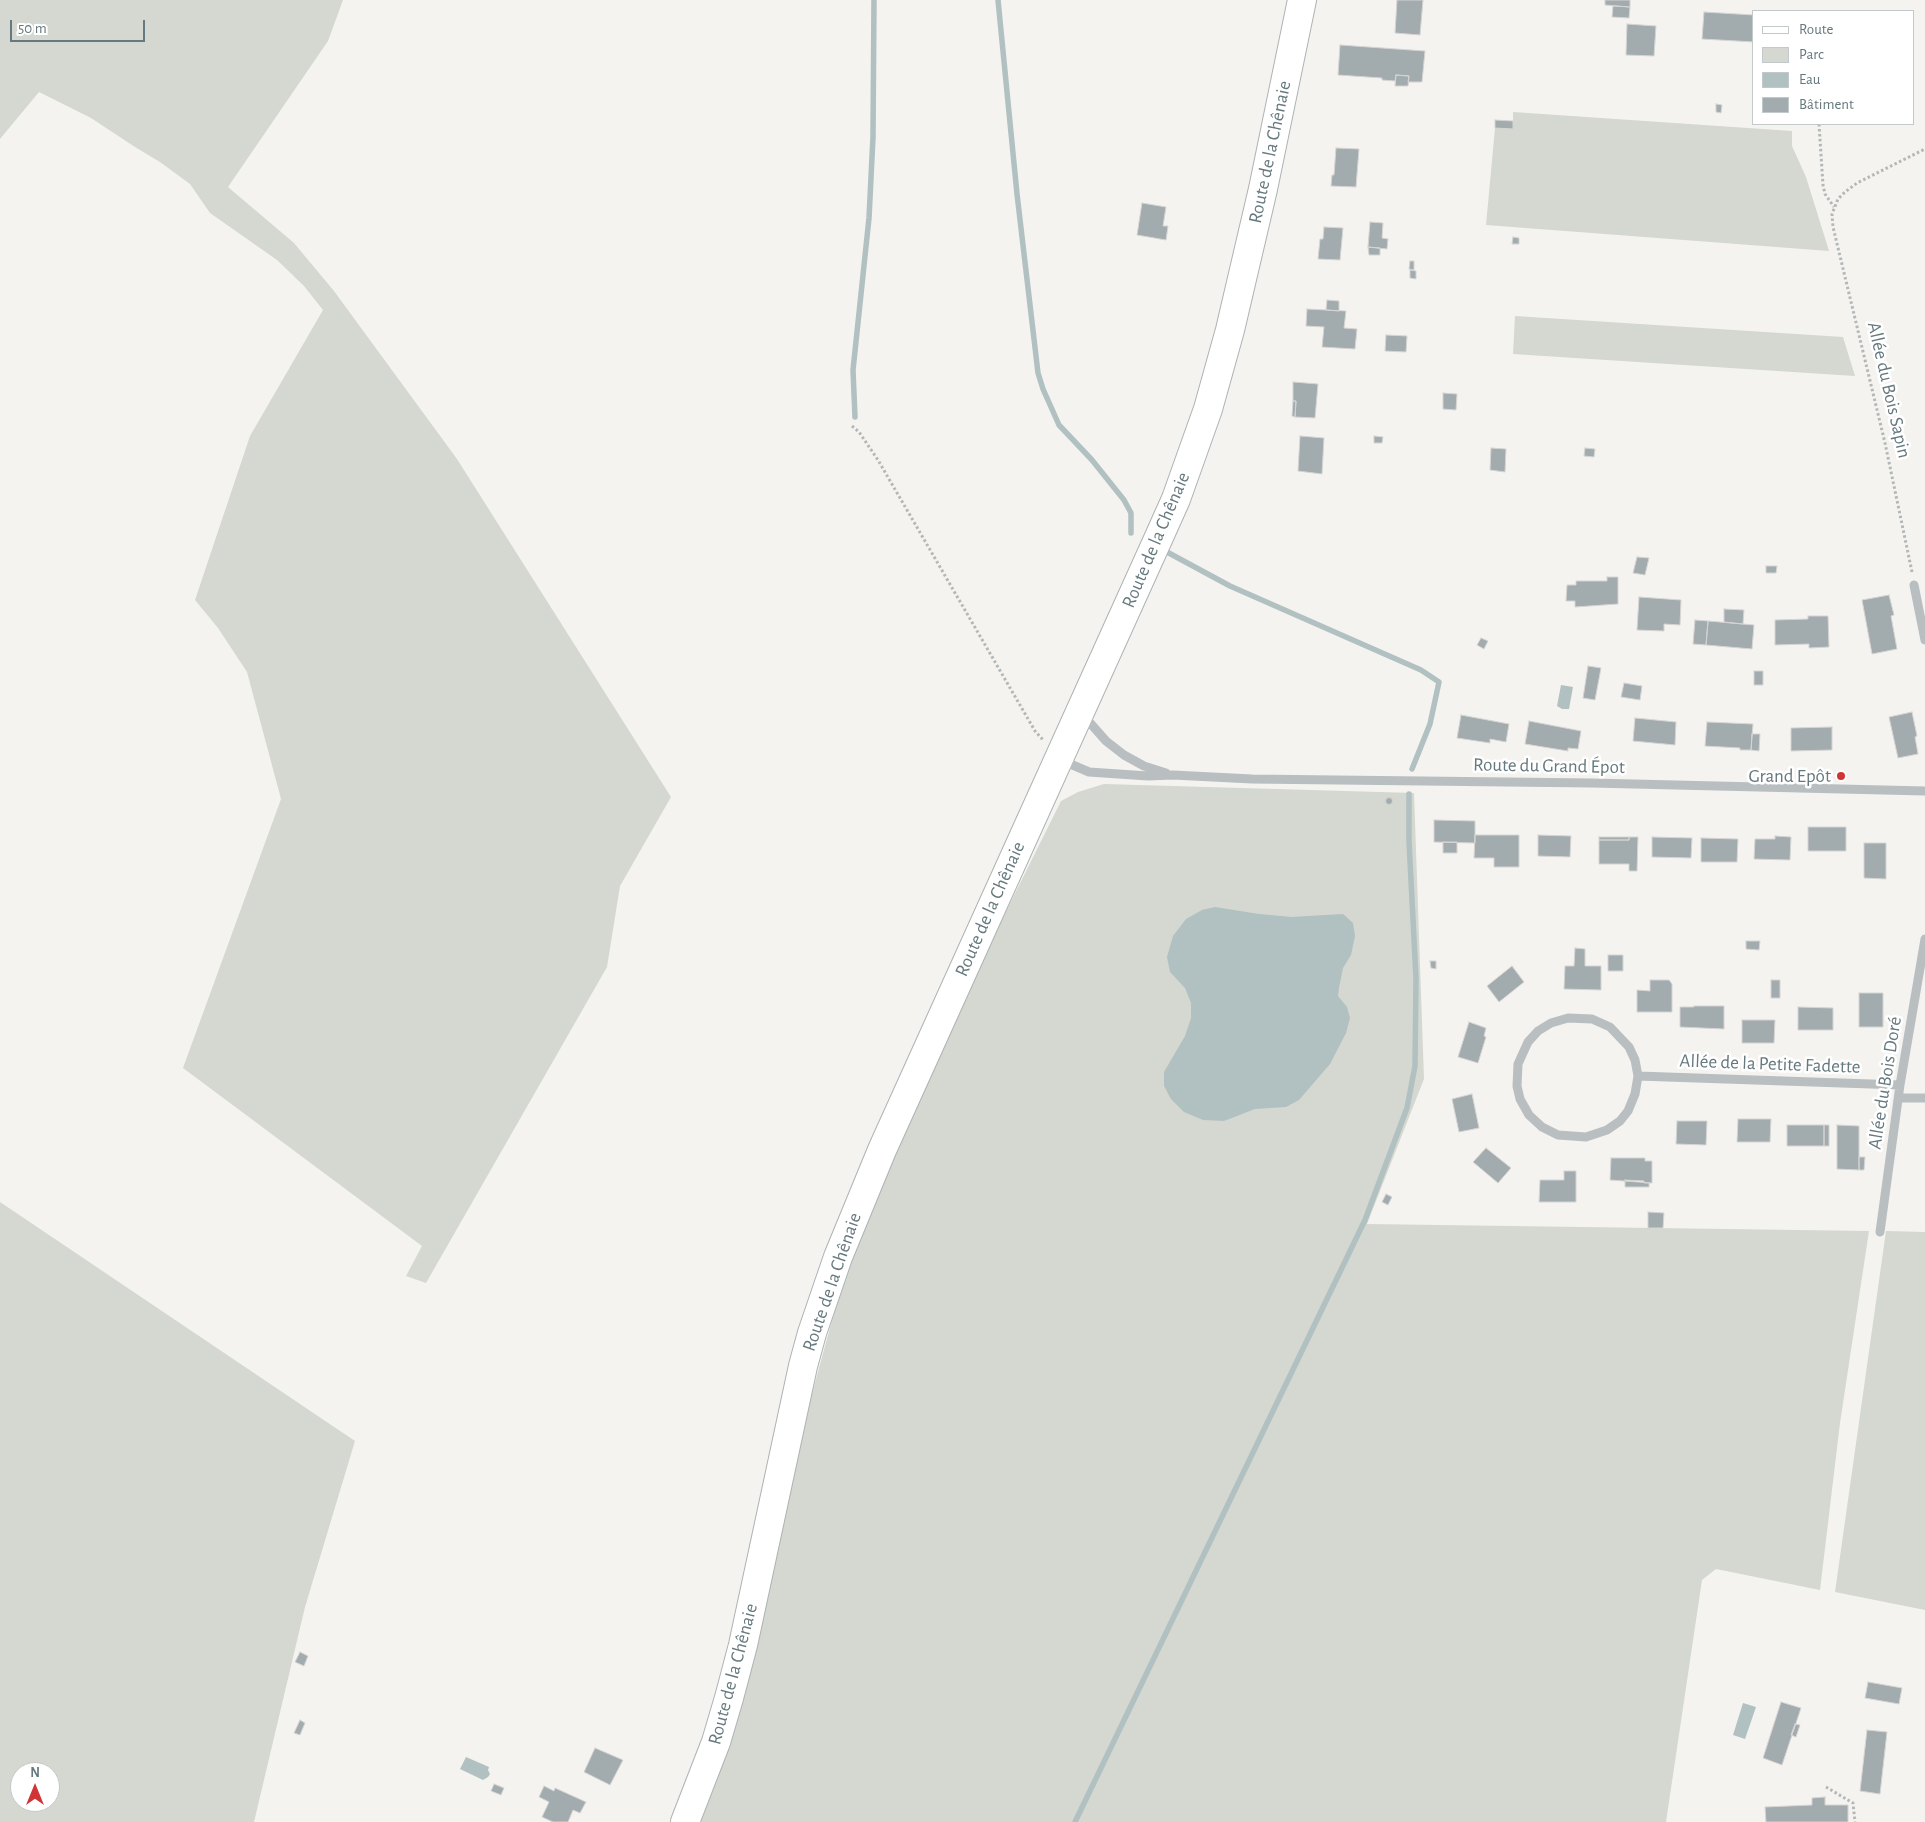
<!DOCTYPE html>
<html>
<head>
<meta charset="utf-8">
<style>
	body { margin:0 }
	#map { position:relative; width:1925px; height:1822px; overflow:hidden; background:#f4f3f0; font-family:"Alegreya Sans",sans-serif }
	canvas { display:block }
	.legend { position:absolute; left:1752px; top:10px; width:162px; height:115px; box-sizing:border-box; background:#fff; border:1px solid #c2c9cb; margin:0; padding:6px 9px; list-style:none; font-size:15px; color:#66797e }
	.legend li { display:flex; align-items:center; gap:10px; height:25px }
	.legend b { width:25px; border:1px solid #c2c9cb }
	.north { position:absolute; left:10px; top:1762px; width:50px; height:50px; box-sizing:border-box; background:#fff; border:1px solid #c2c9cb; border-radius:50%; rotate:0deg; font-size:14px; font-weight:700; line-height:20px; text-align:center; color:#66797e }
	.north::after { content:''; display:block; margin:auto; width:18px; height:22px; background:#cf3534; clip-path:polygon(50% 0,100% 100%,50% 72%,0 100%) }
	.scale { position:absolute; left:10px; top:20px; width:135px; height:22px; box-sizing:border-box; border:2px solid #66797e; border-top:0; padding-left:6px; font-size:15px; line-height:18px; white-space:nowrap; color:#66797e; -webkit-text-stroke:4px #fff; paint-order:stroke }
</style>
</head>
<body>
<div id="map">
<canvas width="1925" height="1822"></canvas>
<ul class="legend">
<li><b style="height:6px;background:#fff"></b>Route</li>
<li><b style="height:14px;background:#d4d8d0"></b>Parc</li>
<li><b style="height:14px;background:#b1c0c1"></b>Eau</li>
<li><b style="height:14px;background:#a2abae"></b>Bâtiment</li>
</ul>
<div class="north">N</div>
<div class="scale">50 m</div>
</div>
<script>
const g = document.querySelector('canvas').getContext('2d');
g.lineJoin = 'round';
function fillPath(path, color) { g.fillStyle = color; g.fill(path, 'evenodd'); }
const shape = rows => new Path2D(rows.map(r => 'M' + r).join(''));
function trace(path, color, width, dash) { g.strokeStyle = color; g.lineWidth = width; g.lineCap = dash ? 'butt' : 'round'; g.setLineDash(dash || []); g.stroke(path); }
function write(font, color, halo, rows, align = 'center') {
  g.font = font + ' "Alegreya Sans",sans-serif'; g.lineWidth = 5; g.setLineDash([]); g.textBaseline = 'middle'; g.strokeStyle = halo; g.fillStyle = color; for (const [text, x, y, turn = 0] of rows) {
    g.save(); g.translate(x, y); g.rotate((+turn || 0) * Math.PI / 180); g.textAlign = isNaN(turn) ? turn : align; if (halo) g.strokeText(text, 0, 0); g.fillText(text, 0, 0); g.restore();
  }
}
const green = shape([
	[0,0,343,0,328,41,228,187,294,243,334,291,457,459,671,797,620,886,607,967,426,1283,406,1276,422,1246,183,1068,281,799,247,672,218,628,195,600,250,436,323,310,304,286,277,260,210,213,190,184,160,162,135,147,91,118,39,92,0,139],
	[1513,112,1792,131,1792,146,1806,177,1829,251,1486,225,1495,128,1513,129],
	[1515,316,1843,337,1855,376,1513,354],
	[1104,784,1414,793,1424,1079,1367,1224,1869,1231,1840,1423,1820,1590,1716,1569,1702,1580,1666,1822,697,1822,733,1735,810,1401,842,1284,871,1205,959,1006,1061,801,1078,792],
	[0,1202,355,1441,305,1607,254,1822,0,1822],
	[20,1772,50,1772,50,1802,20,1802],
	[1886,1231,1925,1232,1925,1610,1835,1592]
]);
const water = shape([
	[1561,685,1573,687,1569,709,1562,709,1557,706],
	[1215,907,1259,914,1292,917,1343,914,1353,923,1355,936,1351,955,1343,968,1339,988,1338,996,1347,1007,1350,1018,1346,1033,1330,1064,1299,1100,1286,1107,1255,1109,1224,1121,1203,1120,1184,1112,1171,1099,1164,1086,1164,1072,1185,1036,1191,1018,1191,1003,1185,988,1170,972,1167,957,1173,936,1186,919,1202,910],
	[1743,1703,1756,1707,1745,1739,1733,1735],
	[466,1757,489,1767,488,1770,490,1774,488,1777,483,1780,460,1769]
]);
const stream = shape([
	[998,0,1017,194,1038,373,1043,389,1059,425,1092,460,1124,500,1131,513,1131,533],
	[855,417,853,370,869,218,873,137,874,0],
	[1167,552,1230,586,1421,670,1439,682,1430,724,1412,769],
	[1075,1822,1365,1220,1407,1108,1415,1066,1416,978,1409,841,1409,794]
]);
const building = shape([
	[1397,0,1423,0,1420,35,1395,33,1397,0],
	[1605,0,1630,0,1630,7,1605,5,1605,0],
	[1613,6,1630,7,1629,18,1612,17,1613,6],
	[1704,12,1754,15,1754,42,1702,39,1704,12],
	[1627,24,1656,26,1654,56,1626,55,1627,24],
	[1340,45,1425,51,1422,82,1408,82,1409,76,1396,75,1395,81,1382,80,1382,78,1338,75,1340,45],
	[1396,75,1409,76,1408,86,1395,86,1396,75],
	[1716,104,1722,105,1721,113,1716,112,1716,104],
	[1495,120,1513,121,1513,129,1495,128,1495,120],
	[1336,148,1359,149,1356,187,1331,186,1332,175,1334,175,1336,148],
	[1142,203,1166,207,1163,226,1168,226,1166,240,1137,235,1142,203],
	[1370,222,1383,223,1382,238,1388,239,1387,249,1368,247,1370,222],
	[1324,227,1343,228,1340,260,1318,259,1320,239,1323,239,1324,227],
	[1513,237,1519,238,1519,244,1512,244,1513,237],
	[1368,247,1380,248,1380,255,1369,255,1368,247],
	[1410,261,1414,261,1414,270,1409,269,1410,261],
	[1410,270,1416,271,1416,279,1410,278,1410,270],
	[1327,300,1339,301,1339,311,1326,310,1327,300],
	[1307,309,1346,311,1344,328,1357,329,1355,349,1322,347,1324,327,1306,326,1307,309],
	[1386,335,1407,336,1406,352,1385,351,1386,335],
	[1293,382,1318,384,1315,418,1295,417,1296,401,1293,401,1293,382],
	[1443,393,1457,394,1456,410,1443,409,1443,393],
	[1293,401,1296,401,1295,417,1292,416,1293,401],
	[1300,436,1324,438,1322,474,1298,471,1300,436],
	[1374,436,1383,437,1382,443,1374,443,1374,436],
	[1491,448,1506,449,1505,472,1490,470,1491,448],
	[1585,448,1595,449,1594,457,1584,456,1585,448],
	[1637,557,1649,558,1645,575,1633,573,1637,557],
	[1766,566,1777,566,1776,573,1766,573,1766,566],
	[1607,577,1618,577,1618,604,1575,607,1575,601,1566,601,1567,585,1576,585,1576,581,1607,581,1607,577],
	[1889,595,1894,615,1891,616,1897,649,1872,654,1862,600,1889,595],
	[1639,597,1681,600,1680,625,1664,624,1664,631,1637,630,1639,597],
	[1724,609,1744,610,1743,624,1724,622,1724,609],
	[1808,616,1828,616,1829,647,1809,648,1809,644,1775,645,1775,620,1808,619,1808,616],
	[1695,620,1708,621,1706,645,1693,644,1695,620],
	[1708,621,1754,625,1752,649,1706,645,1708,621],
	[1481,638,1488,641,1484,649,1477,645,1481,638],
	[1588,666,1601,668,1595,700,1583,698,1588,666],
	[1754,671,1763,671,1763,685,1754,685,1754,671],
	[1624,683,1642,686,1640,700,1621,697,1624,683],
	[1912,712,1917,736,1915,737,1918,754,1898,758,1889,717,1912,712],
	[1461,715,1509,724,1506,742,1490,739,1490,743,1457,738,1461,715],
	[1635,718,1676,722,1675,745,1633,741,1635,718],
	[1529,721,1581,731,1578,749,1568,748,1568,751,1525,744,1529,721],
	[1707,722,1753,724,1751,750,1740,750,1740,748,1705,746,1707,722],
	[1832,727,1832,750,1791,751,1791,728,1832,727],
	[1752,734,1760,734,1759,751,1751,750,1752,734],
	'1385.5 801a3.5 3.5 0 1 1 7 0a3.5 3.5 0 1 1-7 0Z',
	[1434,820,1475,821,1475,843,1434,842,1434,820],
	[1808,827,1846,827,1846,851,1808,851,1808,827],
	[1475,835,1519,835,1519,867,1494,867,1494,858,1474,858,1475,835],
	[1538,835,1571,836,1570,857,1538,856,1538,835],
	[1775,836,1791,837,1790,860,1754,859,1755,839,1775,839,1775,836],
	[1599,837,1629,837,1629,840,1599,840,1599,837],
	[1629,837,1638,837,1637,871,1629,871,1629,864,1599,864,1599,840,1629,840,1629,837],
	[1652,837,1692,838,1691,858,1652,857,1652,837],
	[1701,838,1738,839,1737,862,1701,862,1701,838],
	[1443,842,1457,842,1457,853,1443,853,1443,842],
	[1864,843,1886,843,1886,879,1864,878,1864,843],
	[1746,941,1760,941,1759,950,1746,949,1746,941],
	[1575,948,1585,949,1585,966,1601,966,1601,990,1564,989,1565,966,1574,966,1575,948],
	[1608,955,1623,955,1623,971,1608,971,1608,955],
	[1430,961,1436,961,1436,969,1431,968,1430,961],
	[1512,966,1524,982,1499,1002,1487,986,1512,966],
	[1650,980,1669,980,1672,984,1672,1012,1637,1012,1637,990,1650,991,1650,980],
	[1771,980,1780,980,1780,998,1771,998,1771,980],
	[1859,993,1883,993,1883,1027,1859,1027,1859,993],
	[1694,1006,1724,1006,1724,1029,1680,1027,1680,1007,1694,1007,1694,1006],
	[1798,1007,1833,1008,1833,1030,1798,1030,1798,1007],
	[1742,1020,1775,1020,1774,1043,1742,1043,1742,1020],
	[1469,1022,1486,1028,1484,1036,1486,1037,1478,1063,1458,1057,1469,1022],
	[1472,1094,1479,1128,1459,1132,1452,1099,1472,1094],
	[1738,1119,1771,1119,1770,1142,1737,1142,1738,1119],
	[1677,1121,1707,1121,1706,1145,1676,1144,1677,1121],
	[1787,1125,1824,1125,1824,1146,1787,1146,1787,1125],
	[1824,1125,1829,1125,1829,1146,1824,1146,1824,1125],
	[1837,1125,1859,1126,1859,1170,1837,1169,1837,1125],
	[1486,1148,1511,1168,1498,1183,1473,1162,1486,1148],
	[1859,1157,1865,1157,1864,1170,1859,1170,1859,1157],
	[1611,1158,1645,1158,1645,1161,1652,1161,1652,1183,1610,1180,1611,1158],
	[1564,1171,1576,1171,1576,1202,1539,1202,1540,1180,1564,1180,1564,1171],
	[1625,1180,1644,1181,1644,1183,1649,1183,1649,1187,1625,1187,1625,1180],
	[1386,1194,1392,1197,1388,1205,1382,1202,1386,1194],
	[1648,1212,1664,1213,1663,1228,1648,1228,1648,1212],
	[300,1652,308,1656,304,1666,295,1662,300,1652],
	[1868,1682,1902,1688,1899,1704,1865,1698,1868,1682],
	[1781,1702,1801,1708,1782,1765,1763,1758,1781,1702],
	[300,1720,305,1723,300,1735,294,1733,300,1720],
	[1795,1724,1800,1725,1796,1737,1791,1735,1795,1724],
	[1867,1730,1887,1732,1880,1794,1860,1791,1867,1730],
	[595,1748,623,1760,610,1785,584,1772,595,1748],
	[494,1784,504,1788,501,1795,491,1791,494,1784],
	[544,1786,554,1791,555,1788,586,1802,580,1813,573,1810,568,1822,553,1822,542,1817,549,1802,539,1797,544,1786],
	[1825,1797,1825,1805,1848,1805,1848,1822,1766,1822,1765,1807,1812,1805,1812,1798,1825,1797]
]);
const path = shape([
	[1819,124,1823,185,1825,194,1834,207],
	[852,426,859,432,878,460,1035,731,1044,741],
	[1912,572,1885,443,1833,227,1832,214,1838,199,1845,192,1857,183,1925,149],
	[1826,1787,1853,1803,1855,1822]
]);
const minor = shape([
	[1914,585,1925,640],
	[1080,716,1091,724,1106,741,1124,755,1144,766,1166,773],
	[1061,760,1089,772,1148,776,1173,775,1252,779,1592,783,1925,791],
	[1638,1076,1635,1094,1628,1111,1620,1121,1607,1130,1586,1137,1558,1135,1542,1127,1529,1115,1520,1099,1517,1086,1518,1064,1528,1042,1538,1031,1551,1023,1568,1018,1592,1019,1610,1027,1629,1047,1635,1060,1638,1076,1900,1085],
	[1899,1098,1925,1098],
	[1880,1232,1900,1085,1925,939]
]);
const major = shape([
	[685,1822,716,1742,729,1698,743,1645,803,1366,812,1333,838,1257,882,1150,1159,537,1176,499,1208,409,1230,330,1263,189,1302,0]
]);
const markers = [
	[1841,776,5,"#cf3534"]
];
const streetNames = [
	["Route de la Chênaie",1270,152,-78],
	["Allée du Bois Sapin",1889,390,77],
	["Route de la Chênaie",1156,540,-67],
	["Route du Grand Épot",1549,766,1],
	["Route de la Chênaie",990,909,-66],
	["Allée de la Petite Fadette",1770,1064,2],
	["Allée du Bois Doré",1885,1083,-81],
	["Route de la Chênaie",832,1282,-71],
	["Route de la Chênaie",733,1674,-75]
];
const poiNames = [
	["Grand Epôt",1831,776]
];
fillPath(green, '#d4d8d0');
fillPath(water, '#b1c0c1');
trace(stream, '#b1c0c1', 5.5);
fillPath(building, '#a2abae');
trace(building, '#d5d4d3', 1);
trace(major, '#adb3b4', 30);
trace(path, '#b3b7b8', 3, [2.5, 2.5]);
trace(minor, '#b9bec0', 9);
trace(major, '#fff', 28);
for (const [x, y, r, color] of markers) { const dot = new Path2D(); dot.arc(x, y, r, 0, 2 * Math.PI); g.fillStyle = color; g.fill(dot); trace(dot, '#fff', 2); }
write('19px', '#66797e', '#fff', streetNames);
write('19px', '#66797e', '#fff', poiNames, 'right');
</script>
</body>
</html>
